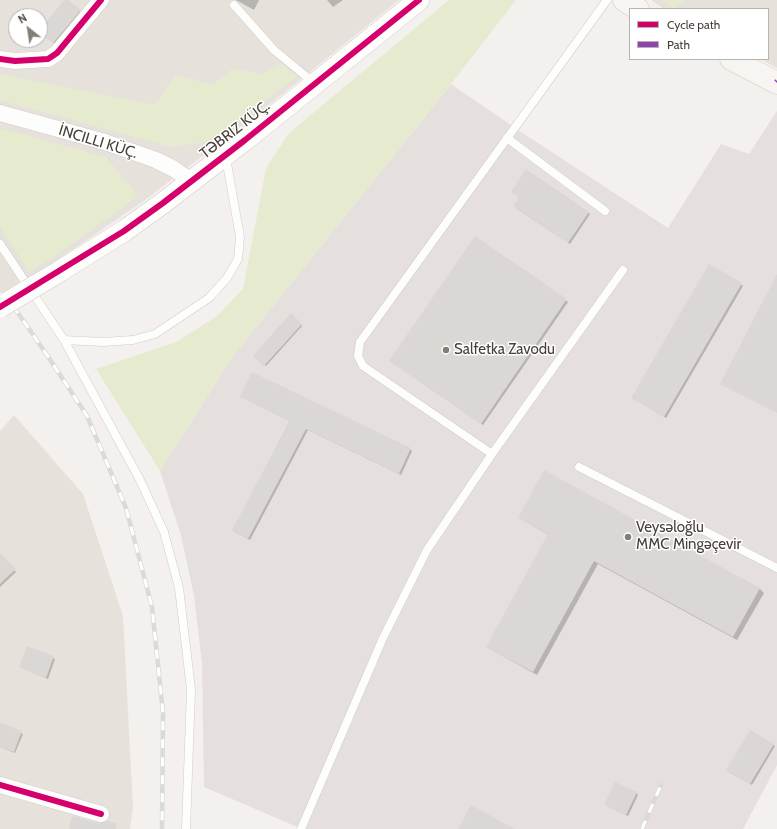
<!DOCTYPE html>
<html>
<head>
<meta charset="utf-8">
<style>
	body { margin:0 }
	#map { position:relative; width:777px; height:829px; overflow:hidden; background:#f3f0ee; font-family:Cabin,sans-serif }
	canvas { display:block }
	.legend { position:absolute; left:629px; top:8px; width:140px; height:52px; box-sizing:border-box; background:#fff; border:1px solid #b6b3b0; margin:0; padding:5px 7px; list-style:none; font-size:12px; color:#49403a }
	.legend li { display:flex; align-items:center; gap:8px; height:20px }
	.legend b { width:20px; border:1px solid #b6b3b0 }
	.north { position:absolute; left:8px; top:8px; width:40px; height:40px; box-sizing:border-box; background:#fff; border:1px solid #b6b3b0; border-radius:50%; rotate:330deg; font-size:11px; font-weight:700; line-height:16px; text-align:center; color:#49403a }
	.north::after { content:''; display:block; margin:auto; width:14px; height:18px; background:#847e79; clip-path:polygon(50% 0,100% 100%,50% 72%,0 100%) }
</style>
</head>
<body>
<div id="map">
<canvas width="777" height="829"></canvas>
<ul class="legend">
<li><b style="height:5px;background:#d6006c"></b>Cycle path</li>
<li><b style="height:5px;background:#8e44ad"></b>Path</li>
</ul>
<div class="north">N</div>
</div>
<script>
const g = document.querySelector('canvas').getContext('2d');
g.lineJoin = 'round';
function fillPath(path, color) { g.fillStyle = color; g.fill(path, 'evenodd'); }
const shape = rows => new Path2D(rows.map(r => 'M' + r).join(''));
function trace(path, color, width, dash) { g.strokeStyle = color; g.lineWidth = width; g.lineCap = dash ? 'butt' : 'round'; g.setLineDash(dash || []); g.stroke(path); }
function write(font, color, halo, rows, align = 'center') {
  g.font = font + ' Cabin,sans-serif'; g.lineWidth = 3; g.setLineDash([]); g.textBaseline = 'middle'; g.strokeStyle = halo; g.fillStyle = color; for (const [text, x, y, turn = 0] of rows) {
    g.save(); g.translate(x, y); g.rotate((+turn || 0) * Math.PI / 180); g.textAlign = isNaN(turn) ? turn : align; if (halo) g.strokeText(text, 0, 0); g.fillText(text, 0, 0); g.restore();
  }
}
const residential = shape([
	[0,0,399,0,264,109,145,200,56,261,0,295],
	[16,16,40,16,40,40,16,40],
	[651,0,777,0,777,68,760,59,768,59,768,9,664,9],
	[14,415,83,494,123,616,133,807,130,829,0,829,0,431]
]);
const industrial = shape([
	[451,84,515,128,668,228,721,144,749,154,777,111,777,765,743,829,302,829,204,787,202,663,194,596,181,535,160,471,232,357]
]);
const green = shape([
	[449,0,516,0,451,84,232,357,160,471,96,369,176,342,216,317,243,289,266,168,289,133],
	[661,0,684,0,674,9],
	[282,64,297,77,225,129,205,142,171,147,0,100,0,74,154,105,176,75,212,85,232,69,261,74],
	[0,128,106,157,138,196,53,258,29,272,0,227]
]);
const shadow = shape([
	[65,0,81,12,55,44,40,32],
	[236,0,259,0,254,10],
	[327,0,343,0,333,7],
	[526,171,590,214,570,244,516,208],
	[475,238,568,302,483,425,392,362],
	[710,266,743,286,666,418,634,399],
	[291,315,302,326,266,366,254,356],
	[252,373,410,449,412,451,401,475,308,430,250,540,235,532,233,530,290,421,241,397],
	[544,472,760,589,764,593,737,640,598,564,537,675,492,650,488,647,549,535,519,518],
	[0,554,16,572,0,587],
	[28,647,55,659,48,679,20,667],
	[0,724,23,734,15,753,0,747],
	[773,745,775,746,752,785,729,772],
	[636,793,638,795,628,816,607,806]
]);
const building = shape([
	[64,0,68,0,81,10,53,43,40,33,40,30],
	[526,169,589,212,568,243,513,206,519,198,511,192],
	[475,236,567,299,481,424,389,361],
	[709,264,742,283,664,417,631,398],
	[777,274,777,413,720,384],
	[291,313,302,324,264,366,253,356],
	[252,372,411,448,399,474,306,429,248,539,232,530,290,421,240,397],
	[544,470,760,588,733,637,594,561,533,672,486,647,548,534,518,518],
	[0,553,16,569,0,584],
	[27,646,54,656,46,678,19,667],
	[0,722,22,731,14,752,0,747],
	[750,730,774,744,750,784,726,770],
	[615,782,637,792,626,815,604,805],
	[471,805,515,829,458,829],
	[72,816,98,823,107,821,116,823,116,829,69,829]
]);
const service = shape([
	[234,5,274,50,314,83],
	[507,138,605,211],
	[0,244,64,340,103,342,133,340,155,334,209,298,227,278,238,259,240,237,226,158],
	[64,340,140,480,164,532,179,588,191,689,186,829],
	[492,454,363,366,358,356,360,342,607,0],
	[579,467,777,568],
	[301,829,383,638,427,550,492,454,623,270]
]);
const minor = shape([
	[0,59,15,61,48,59,57,53,101,0],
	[0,113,105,142,156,160,174,169,191,181],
	[0,785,101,814]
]);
const tertiary = shape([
	[60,271,124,231,163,203,245,140,419,0]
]);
const secondary = shape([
	[624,0,638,9],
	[731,59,777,83]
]);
const rail = shape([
	[0,293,18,313,47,355,87,416,126,508,152,607,163,713,162,829],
	[642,829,661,785]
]);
const tertiaryBridge = shape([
	[0,307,60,271]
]);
const quiet = shape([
	[776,82,777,81]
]);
const cycleway = shape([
	[0,59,15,61,48,59,57,53,101,0],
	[0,307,124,231,163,203,245,140,419,0],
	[0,785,101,814]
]);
const markers = [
	[446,350,4,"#847e79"],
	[628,537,4,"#847e79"]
];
const streetNames = [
	["TƏBRIZ KÜÇ.",235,130,-38],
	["İNCILLI KÜÇ.",98,142,17]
];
const poiNames = [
	["Salfetka Zavodu",454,350],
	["Veysəloğlu",636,528],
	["MMC Mingəçevir",636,545]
];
fillPath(residential, '#e7e1dc');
fillPath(industrial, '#e5e0de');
fillPath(green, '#e6ebd0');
fillPath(shadow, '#0003');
fillPath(building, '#dbd7d5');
trace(service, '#cfccca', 9);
trace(minor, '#cfccca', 17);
trace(tertiary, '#cfccca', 22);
trace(secondary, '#d3cdc6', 23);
trace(service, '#fdfdfc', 8);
trace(minor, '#fdfdfc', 16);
trace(tertiary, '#fdfdfc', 21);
trace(secondary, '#f7f4f1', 22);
trace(rail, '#dadada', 4.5);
trace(rail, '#fff', 3, [9]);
trace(tertiaryBridge, '#cfccca', 22, []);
trace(tertiaryBridge, '#fdfdfc', 21);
trace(quiet, '#8e44ad', 5, [10, 5]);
trace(cycleway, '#d6006c', 6);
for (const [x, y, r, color] of markers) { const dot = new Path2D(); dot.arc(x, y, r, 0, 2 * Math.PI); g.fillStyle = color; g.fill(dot); trace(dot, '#fff', 1.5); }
write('15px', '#49403a', '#fff', streetNames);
write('15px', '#49403a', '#fff', poiNames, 'left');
</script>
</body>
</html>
